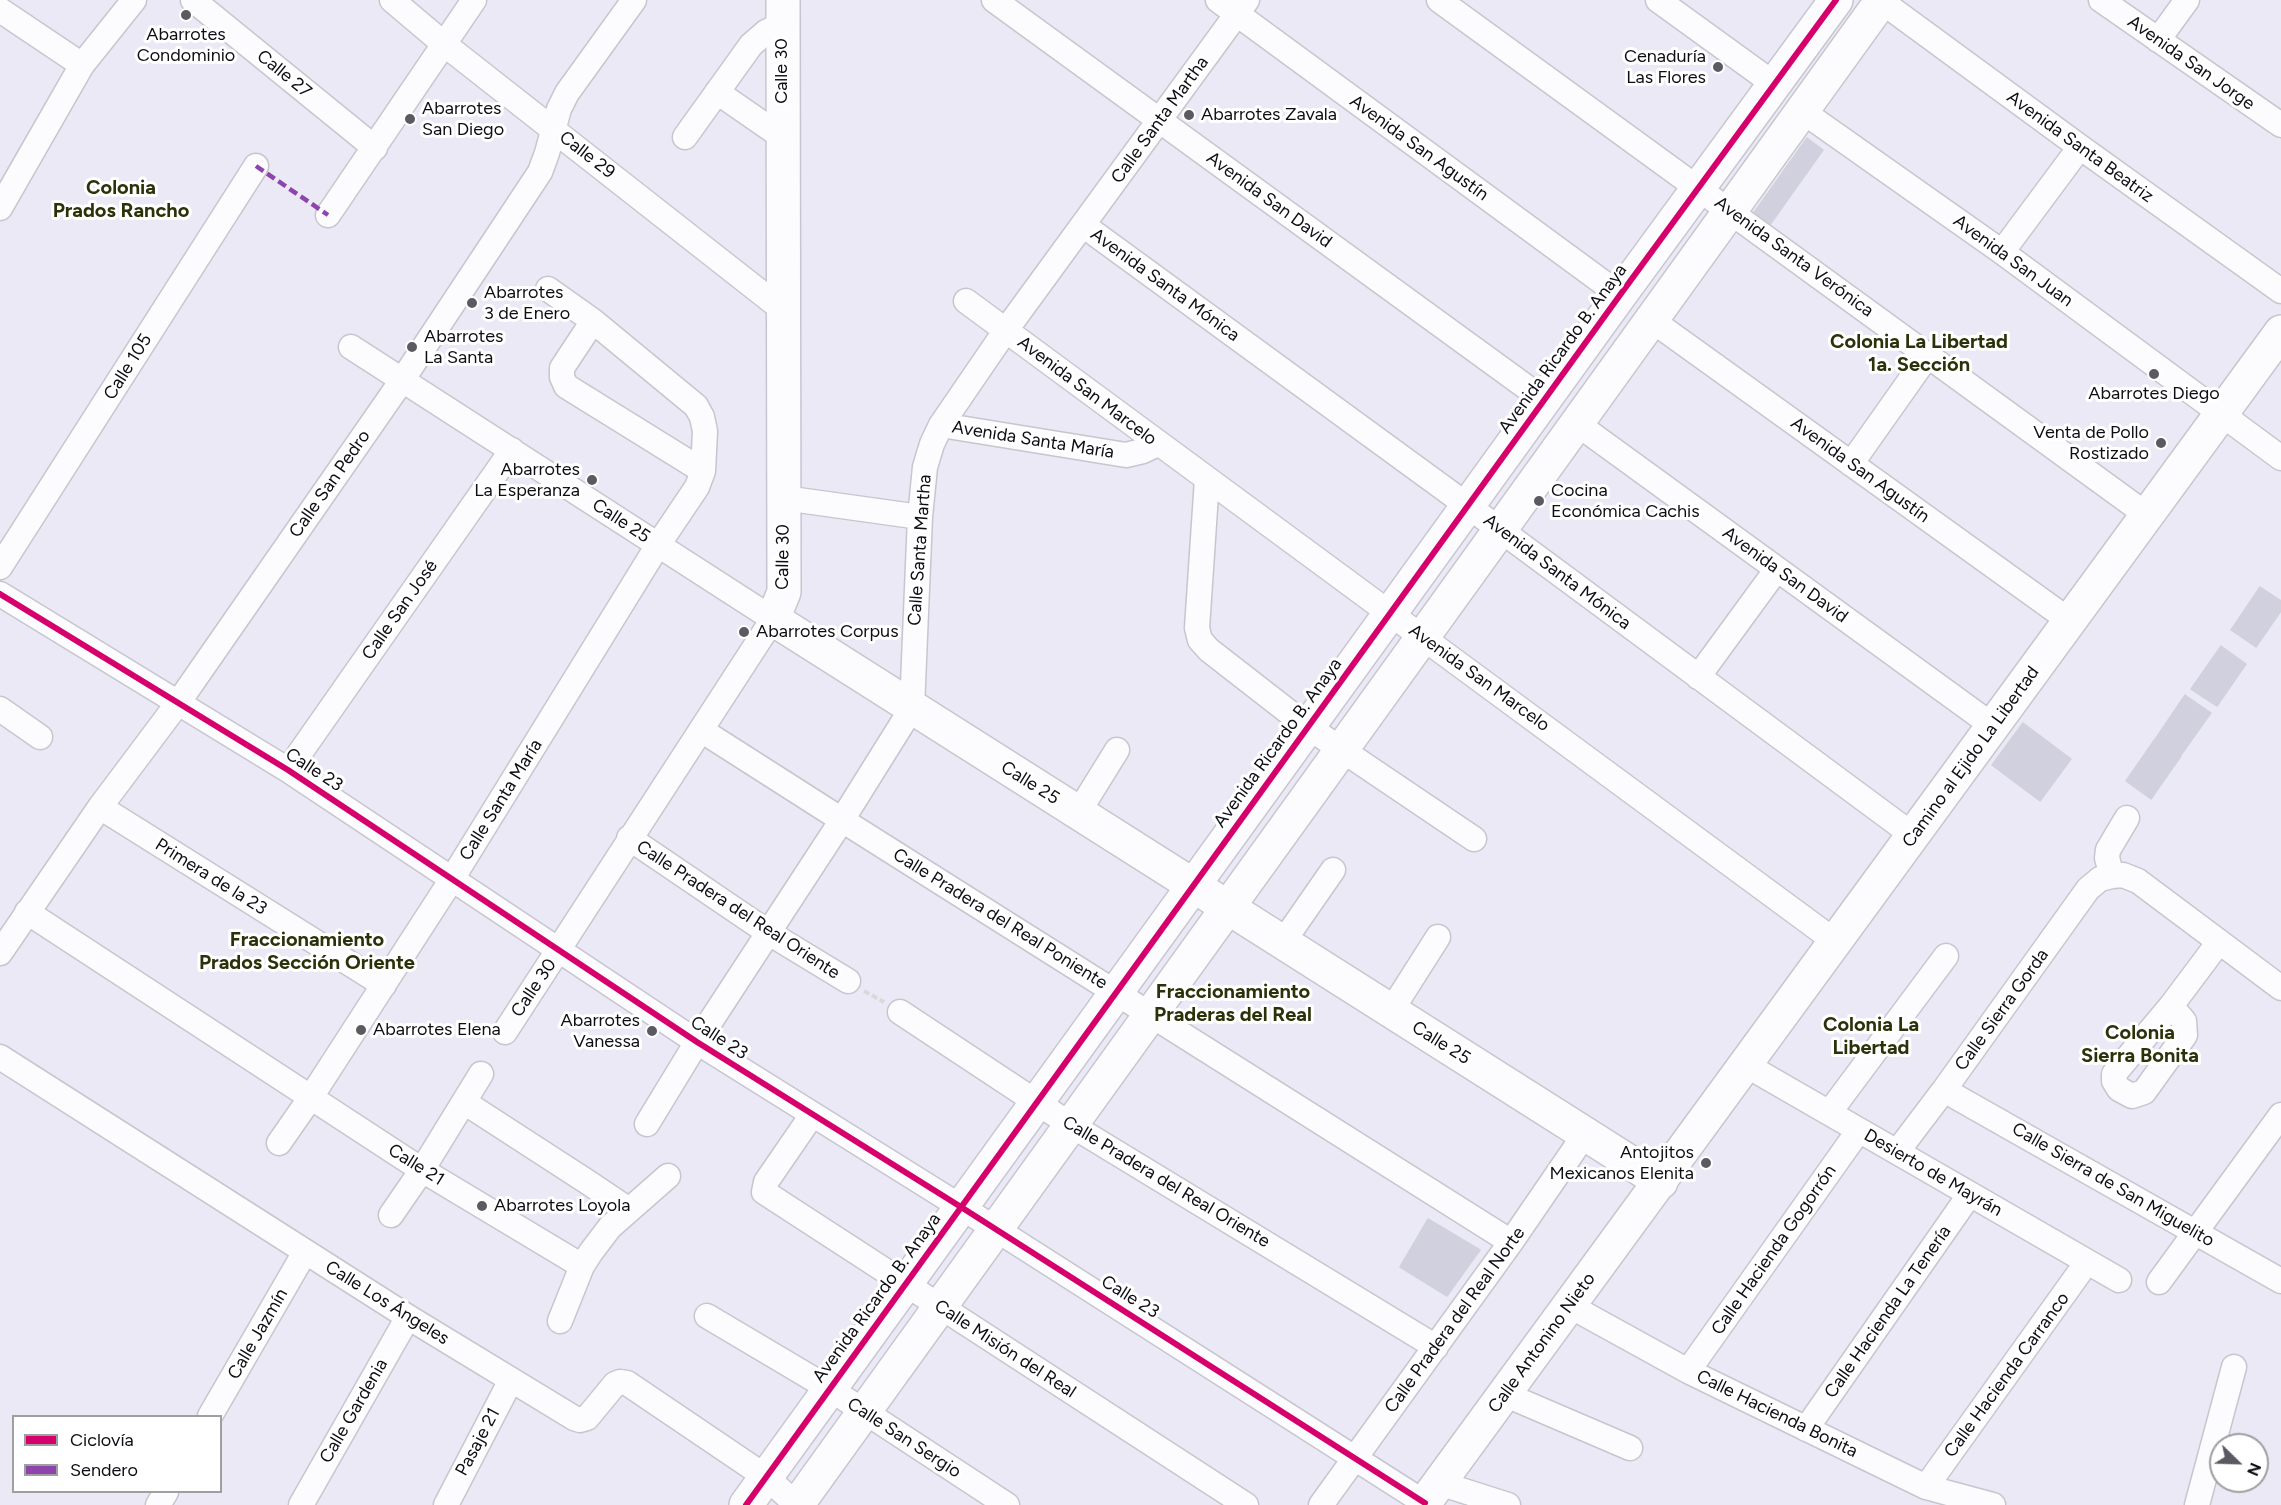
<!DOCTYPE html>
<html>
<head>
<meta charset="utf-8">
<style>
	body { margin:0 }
	#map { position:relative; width:2281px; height:1505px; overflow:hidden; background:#eae9f5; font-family:Figtree,sans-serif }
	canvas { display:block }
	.legend { position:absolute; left:12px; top:1415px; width:210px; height:78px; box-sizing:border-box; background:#fff; border:2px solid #9f9ea1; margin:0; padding:8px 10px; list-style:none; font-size:18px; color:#0e0d14 }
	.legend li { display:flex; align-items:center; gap:12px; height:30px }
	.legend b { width:30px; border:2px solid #9f9ea1 }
	.north { position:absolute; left:2209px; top:1433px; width:60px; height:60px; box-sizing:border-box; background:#fff; border:2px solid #9f9ea1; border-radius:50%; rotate:113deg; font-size:16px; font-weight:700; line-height:24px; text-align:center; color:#0e0d14 }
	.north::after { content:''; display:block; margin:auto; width:21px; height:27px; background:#5b5a63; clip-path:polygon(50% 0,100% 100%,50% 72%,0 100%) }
</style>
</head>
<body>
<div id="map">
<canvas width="2281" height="1505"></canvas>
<ul class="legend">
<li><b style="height:8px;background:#d6006c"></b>Ciclovía</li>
<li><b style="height:8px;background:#8e44ad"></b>Sendero</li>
</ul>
<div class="north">N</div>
</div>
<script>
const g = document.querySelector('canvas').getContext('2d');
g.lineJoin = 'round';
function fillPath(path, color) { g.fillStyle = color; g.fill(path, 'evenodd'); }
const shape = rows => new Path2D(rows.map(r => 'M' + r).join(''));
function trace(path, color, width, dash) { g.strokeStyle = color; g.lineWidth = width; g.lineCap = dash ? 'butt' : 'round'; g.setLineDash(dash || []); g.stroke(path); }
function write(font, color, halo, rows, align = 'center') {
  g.font = font + ' Figtree,sans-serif'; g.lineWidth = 6; g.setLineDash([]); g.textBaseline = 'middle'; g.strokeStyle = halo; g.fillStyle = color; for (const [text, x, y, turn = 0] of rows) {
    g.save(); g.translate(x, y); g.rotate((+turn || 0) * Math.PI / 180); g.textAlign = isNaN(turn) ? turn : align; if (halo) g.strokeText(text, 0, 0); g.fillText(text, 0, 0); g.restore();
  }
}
const building = shape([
	[1807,138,1823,150,1769,226,1753,214,1807,138],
	[2260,587,2281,601,2281,611,2256,647,2231,630,2260,587],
	[2221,646,2246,664,2217,706,2191,689,2221,646],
	[2185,695,2211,713,2181,755,2156,738,2185,695],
	[2023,723,2071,759,2040,801,1992,765,2023,723],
	[2155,739,2181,756,2151,799,2126,781,2155,739],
	[1428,1219,1480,1250,1447,1296,1400,1267,1428,1219]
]);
const path = shape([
	[864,991,884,1002]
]);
const street = shape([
	[193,0,375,148],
	[392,0,444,44,783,310],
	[994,0,1544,400],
	[1218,0,1620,295],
	[1439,0,2147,515],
	[1658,0,1774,84],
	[2101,0,2281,125],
	[1881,1,2080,147,2281,291],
	[0,10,82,65],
	[2158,40,2187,0],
	[717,92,782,137],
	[1802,111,2002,252,2281,458],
	[685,137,751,45,766,32,782,24],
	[0,208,82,65,134,0],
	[328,215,474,0],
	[1083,225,1468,506,1914,836],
	[2002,252,2080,147],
	[966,301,1836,942],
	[1650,319,2070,621],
	[593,321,562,368,562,377,566,386,703,471],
	[351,347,773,619,505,1032],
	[1576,423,1993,726],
	[941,425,1126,455,1143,451,1158,444],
	[1851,464,1928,355],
	[1207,479,1197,628,1200,640,1209,650,1308,727,1474,839],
	[784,498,920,517],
	[0,567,256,166],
	[0,594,288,770,697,1042,961,1207,1425,1503],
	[1698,677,1777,569],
	[0,709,40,737],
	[701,730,842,820,1511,1242],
	[288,770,512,450],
	[100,807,384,985],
	[1078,813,1117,750],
	[629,838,769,933,848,981],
	[2112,876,2107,858,2108,850,2127,818],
	[27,912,422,1170,582,1266],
	[1283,942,1333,870],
	[0,953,100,807,178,703,403,379,540,172,547,153,559,109,567,93,634,0],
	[2171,1006,2184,1021,2185,1035,2144,1092,2132,1096,2119,1089,2114,1081,2114,1074,2171,1006,2219,942],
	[1391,1011,1438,937],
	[900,1012,1071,1125,1436,1347],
	[0,1057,408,1317,574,1418,580,1420,587,1418,615,1384,620,1382,627,1383,766,1477,797,1505],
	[1746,1065,2119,1280],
	[1944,1090,2281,1281],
	[464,1102,589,1183,629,1210],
	[1829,1113,1946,956],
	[812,1115,766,1182,764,1192,1246,1505],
	[647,1124,697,1042,842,820,912,708,920,517,925,467,932,444,941,425,1006,330,1247,0],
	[279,1143,311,1097,452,879,658,545,697,487,703,471,705,431,702,417,696,406,593,321,548,289],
	[1897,1152,1944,1090,2088,889,2100,879,2112,876,2123,875,2138,881,2281,988],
	[391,1215,422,1170,481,1074],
	[2159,1282,2281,1115],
	[1570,1306,1688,1371,1926,1487,1993,1505],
	[707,1316,830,1389,1007,1505],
	[560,1321,582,1266,591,1252,610,1227,668,1176],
	[1688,1371,1859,1130],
	[1504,1394,1630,1448],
	[210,1416,305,1252],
	[1806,1429,1970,1194],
	[1439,1483,1508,1505],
	[1926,1487,2087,1262],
	[158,1505,166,1492],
	[301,1505,408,1317],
	[446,1505,511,1380],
	[1321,1505,1511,1242,1585,1134],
	[2197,1505,2234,1367]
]);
const secondary = shape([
	[783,0,784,592,773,619,1661,1182],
	[746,1505,1620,295,1836,0],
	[797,1505,1882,0],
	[1423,1505,2281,332]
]);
const quiet = shape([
	[256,166,328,215]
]);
const cycleway = shape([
	[0,594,288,770,697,1042,961,1207,1425,1503],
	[746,1505,1620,295,1836,0]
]);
const markers = [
	[186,15,6,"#5b5a63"],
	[1718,67,6,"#5b5a63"],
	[1189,115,6,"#5b5a63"],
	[410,119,6,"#5b5a63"],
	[472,303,6,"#5b5a63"],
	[412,347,6,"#5b5a63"],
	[2154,374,6,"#5b5a63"],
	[2161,443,6,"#5b5a63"],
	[592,480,6,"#5b5a63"],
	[1539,501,6,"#5b5a63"],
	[744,632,6,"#5b5a63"],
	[361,1030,6,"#5b5a63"],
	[652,1031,6,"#5b5a63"],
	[1706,1163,6,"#5b5a63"],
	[482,1206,6,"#5b5a63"]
];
const poiNames = [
	["Abarrotes",186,35,"center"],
	["Condominio",186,56,"center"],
	["Cenaduría",1706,57,"right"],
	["Las Flores",1706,78,"right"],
	["Abarrotes",422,109],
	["San Diego",422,130],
	["Abarrotes Zavala",1201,115],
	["Abarrotes",484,293],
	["3 de Enero",484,314],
	["Abarrotes",424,337],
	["La Santa",424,358],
	["Abarrotes Diego",2154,394,"center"],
	["Venta de Pollo",2149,433,"right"],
	["Rostizado",2149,454,"right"],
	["Abarrotes",580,470,"right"],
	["La Esperanza",580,491,"right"],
	["Cocina",1551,491],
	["Económica Cachis",1551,512],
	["Abarrotes Corpus",756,632],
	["Abarrotes",640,1021,"right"],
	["Vanessa",640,1042,"right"],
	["Abarrotes Elena",373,1030],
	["Antojitos",1694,1153,"right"],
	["Mexicanos Elenita",1694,1174,"right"],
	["Abarrotes Loyola",494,1206]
];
const streetNames = [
	["Avenida San Jorge",2191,63,35],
	["Calle 30",782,71,-90],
	["Calle 27",284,74,39],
	["Calle Santa Martha",1160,120,-54],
	["Avenida Santa Beatriz",2080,147,36],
	["Avenida San Agustín",1419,148,36],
	["Calle 29",587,155,38],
	["Avenida San David",1269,200,36],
	["Avenida Santa Verónica",1794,257,36],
	["Avenida San Juan",2013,261,36],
	["Avenida Santa Mónica",1165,285,36],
	["Avenida Ricardo B. Anaya",1563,349,-54],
	["Calle 105",128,367,-58],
	["Avenida San Marcelo",1087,391,37],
	["Avenida Santa María",1033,440,9],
	["Avenida San Agustín",1860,470,36],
	["Calle San Pedro",330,484,-55],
	["Calle 25",621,521,33],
	["Calle Santa Martha",920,550,-86],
	["Calle 30",783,557,-89],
	["Avenida Santa Mónica",1557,572,37],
	["Avenida San David",1785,575,36],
	["Calle San José",400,610,-55],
	["Avenida San Marcelo",1479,678,36],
	["Avenida Ricardo B. Anaya",1278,743,-54],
	["Camino al Ejido La Libertad",1971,757,-54],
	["Calle 23",314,770,33],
	["Calle 25",1030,783,32],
	["Calle Santa María",501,800,-58],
	["Primera de la 23",211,877,32],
	["Calle Pradera del Real Oriente",738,910,33],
	["Calle Pradera del Real Poniente",1000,919,32],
	["Calle 30",534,988,-56],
	["Calle Sierra Gorda",2002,1010,-54],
	["Calle 23",719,1038,33],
	["Calle 25",1441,1043,32],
	["Calle 21",416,1165,32],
	["Desierto de Mayrán",1933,1173,30],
	["Calle Pradera del Real Oriente",1166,1182,31],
	["Calle Sierra de San Miguelito",2113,1185,30],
	["Calle Hacienda Gogorrón",1774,1250,-55],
	["Calle 23",1130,1297,32],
	["Avenida Ricardo B. Anaya",877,1298,-54],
	["Calle Los Ángeles",387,1303,32],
	["Calle Hacienda La Tenería",1888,1312,-55],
	["Calle Pradera del Real Norte",1455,1320,-54],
	["Calle Jazmín",258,1334,-60],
	["Calle Antonino Nieto",1542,1343,-54],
	["Calle Misión del Real",1005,1349,33],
	["Calle Hacienda Carranco",2007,1375,-54],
	["Calle Gardenia",354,1411,-60],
	["Calle Hacienda Bonita",1777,1414,26],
	["Calle San Sergio",904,1438,33],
	["Pasaje 21",478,1442,-62]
];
const neighbourhoodNames = [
	["Colonia",121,188],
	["Prados Rancho",121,211],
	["Colonia La Libertad",1919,342],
	["1a. Sección",1919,365],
	["Fraccionamiento",307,940],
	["Prados Sección Oriente",307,963],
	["Fraccionamiento",1233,992],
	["Praderas del Real",1233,1015],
	["Colonia La",1871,1025],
	["Libertad",1871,1048],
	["Colonia",2140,1033],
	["Sierra Bonita",2140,1056]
];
fillPath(building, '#d1d0df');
trace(building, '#d2d1db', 1.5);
trace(street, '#c7c6cf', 27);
trace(secondary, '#c7c6cf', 36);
trace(path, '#d9d9dc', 4, [6, 3]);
trace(street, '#fcfcfe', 24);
trace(secondary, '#fcfcfe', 33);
trace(quiet, '#8e44ad', 4.5, [9, 4.5]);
trace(cycleway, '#d6006c', 6);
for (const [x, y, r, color] of markers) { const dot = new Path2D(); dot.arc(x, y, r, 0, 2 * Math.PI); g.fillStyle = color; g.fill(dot); trace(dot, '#fff', 2); }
write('18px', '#0e0d14', '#fff', poiNames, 'left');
write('18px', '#0e0d14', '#fff', streetNames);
write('bold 20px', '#2b320a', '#fff', neighbourhoodNames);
</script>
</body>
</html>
